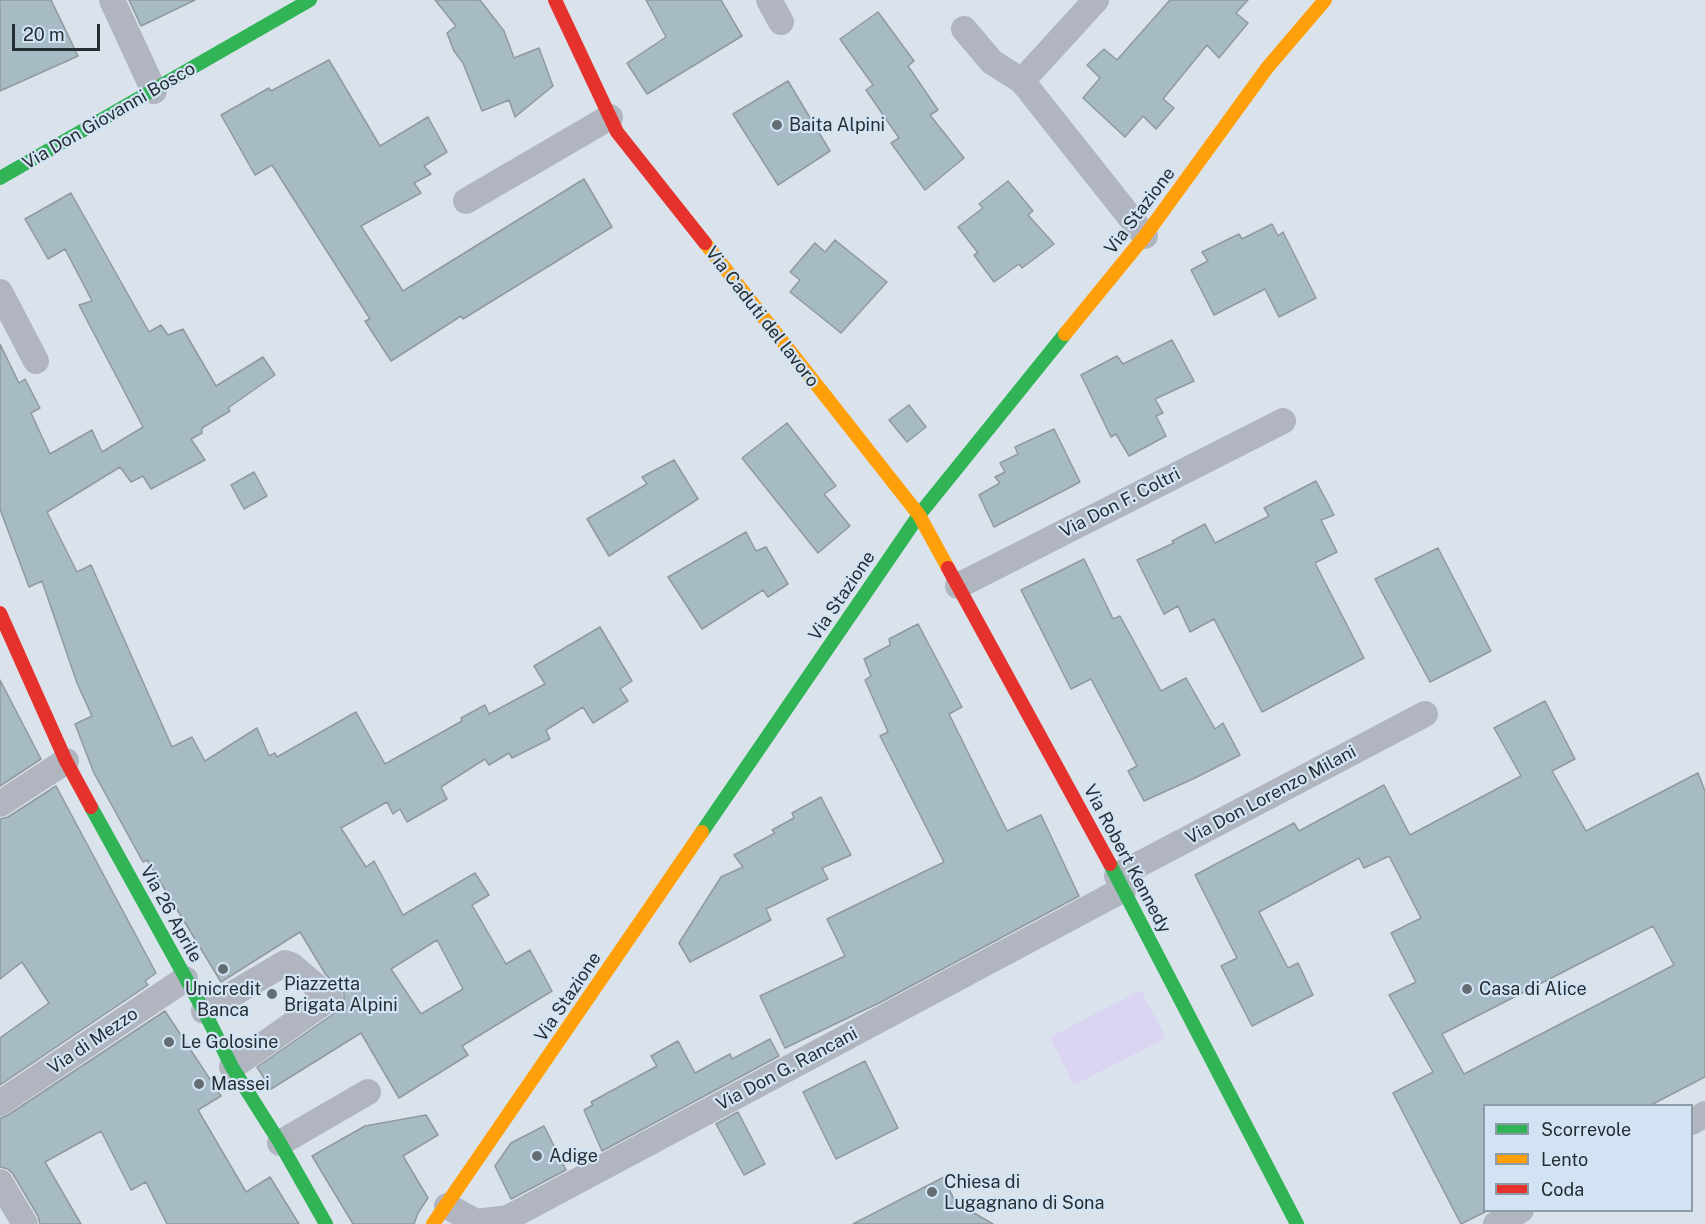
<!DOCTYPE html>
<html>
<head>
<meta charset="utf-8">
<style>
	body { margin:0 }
	#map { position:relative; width:1705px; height:1224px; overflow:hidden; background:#dae3ec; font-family:"Public Sans",sans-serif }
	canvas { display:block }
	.legend { position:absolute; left:1483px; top:1104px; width:210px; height:108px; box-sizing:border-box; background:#d2e4f4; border:2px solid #8d9ba7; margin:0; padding:8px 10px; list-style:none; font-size:18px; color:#262d33 }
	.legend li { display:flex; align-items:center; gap:12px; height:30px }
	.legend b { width:30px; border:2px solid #8d9ba7 }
	.scale { position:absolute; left:12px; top:24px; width:88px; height:27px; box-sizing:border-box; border:3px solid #262d33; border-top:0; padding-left:8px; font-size:18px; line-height:21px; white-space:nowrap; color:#262d33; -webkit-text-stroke:4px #d2e4f4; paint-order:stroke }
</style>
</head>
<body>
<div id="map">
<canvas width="1705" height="1224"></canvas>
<ul class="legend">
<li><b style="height:8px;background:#30b455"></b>Scorrevole</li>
<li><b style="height:8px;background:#ff9f0a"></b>Lento</li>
<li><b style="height:8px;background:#e5322d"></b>Coda</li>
</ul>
<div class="scale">20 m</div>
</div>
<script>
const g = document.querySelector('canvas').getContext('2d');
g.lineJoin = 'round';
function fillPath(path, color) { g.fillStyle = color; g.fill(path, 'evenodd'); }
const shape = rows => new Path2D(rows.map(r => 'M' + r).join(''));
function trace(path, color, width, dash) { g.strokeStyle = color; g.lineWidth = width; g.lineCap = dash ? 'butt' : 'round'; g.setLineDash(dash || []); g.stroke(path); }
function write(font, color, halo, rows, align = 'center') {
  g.font = font + ' "Public Sans",sans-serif'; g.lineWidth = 4.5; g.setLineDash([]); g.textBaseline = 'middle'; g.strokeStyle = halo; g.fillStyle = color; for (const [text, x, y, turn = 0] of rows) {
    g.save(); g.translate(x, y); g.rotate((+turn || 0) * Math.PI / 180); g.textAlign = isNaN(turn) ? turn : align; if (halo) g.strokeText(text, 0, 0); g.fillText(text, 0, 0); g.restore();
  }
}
const green = shape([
	[1141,990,1166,1038,1074,1085,1050,1037]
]);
const building = shape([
	[0,0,51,0,78,56,0,91,0,0],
	[129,0,195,0,141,26,129,0],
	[435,0,480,0,504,31,514,58,539,48,553,86,515,117,509,100,482,111,463,63,454,51,447,33,456,26,435,0],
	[646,0,721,0,742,36,647,94,627,63,666,37,646,0],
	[1170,0,1248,0,1236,13,1248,23,1219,58,1207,45,1163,99,1174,108,1156,129,1143,116,1125,137,1083,98,1100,78,1087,65,1104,49,1117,60,1170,0],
	[878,12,914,61,908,66,938,110,930,115,964,158,925,190,891,143,899,138,866,90,873,85,840,39,878,12],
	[329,60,380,146,428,117,447,152,424,166,431,174,414,183,421,193,361,226,403,291,584,179,612,227,463,319,461,316,391,361,365,321,370,319,272,165,255,175,221,115,269,88,271,91,329,60],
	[788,81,830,151,778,185,733,114,788,81],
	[1008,181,1033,211,1028,215,1054,244,1022,268,1019,264,994,282,974,255,978,253,958,227,983,208,979,204,1008,181],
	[71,193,149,332,161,325,168,335,183,329,216,386,263,357,275,375,228,408,230,411,202,428,202,433,191,439,205,460,151,489,143,476,131,482,120,467,47,512,77,572,91,565,172,747,192,737,205,761,257,728,269,756,275,753,277,757,356,712,385,764,462,721,461,718,485,705,489,714,545,684,534,666,600,627,632,681,620,689,628,701,593,723,583,707,546,730,550,739,512,758,509,753,489,765,485,759,441,787,447,799,407,822,400,809,393,814,387,802,341,828,366,867,374,861,403,915,475,873,489,895,472,905,506,964,530,950,552,991,462,1046,468,1055,399,1098,361,1033,271,1089,257,1067,339,1010,344,1002,344,994,340,987,326,975,300,932,221,982,147,860,143,862,94,773,75,724,92,716,77,683,42,581,29,587,0,509,0,344,19,383,25,379,40,408,31,413,50,454,92,430,102,452,143,427,79,305,92,301,65,249,48,259,25,219,71,193],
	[437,940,463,989,421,1014,391,969,437,940],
	[1272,224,1278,236,1283,232,1316,298,1279,317,1265,289,1214,315,1191,270,1208,261,1202,252,1239,234,1242,239,1272,224],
	[835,240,887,282,841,333,790,292,800,280,790,272,815,243,825,252,835,240],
	[1172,340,1194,381,1155,399,1163,413,1156,416,1166,436,1129,456,1116,434,1111,437,1081,375,1117,356,1123,364,1172,340],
	[909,405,926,427,907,442,889,420,909,405],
	[787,423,836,486,824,494,850,526,818,553,742,458,787,423],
	[1054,429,1080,482,994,527,979,495,1000,483,995,477,1005,472,1000,463,1018,454,1015,447,1054,429],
	[674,460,698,499,609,556,587,519,647,484,642,477,674,460],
	[254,472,267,496,244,509,231,485,254,472],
	[1316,481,1334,515,1321,520,1337,552,1315,563,1364,658,1262,712,1214,619,1190,632,1178,606,1164,614,1137,560,1174,543,1172,541,1205,524,1215,543,1269,516,1264,508,1316,481],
	[746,532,756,551,766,547,788,584,768,597,763,590,702,629,668,577,746,532],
	[1438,548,1491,651,1430,682,1375,579,1438,548],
	[1084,559,1113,619,1120,616,1161,691,1186,678,1215,729,1223,723,1240,755,1195,778,1144,801,1128,771,1137,766,1091,679,1071,689,1021,590,1084,559],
	[918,624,962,707,949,714,1007,831,1041,815,1079,896,881,1002,785,1048,760,996,845,956,827,919,944,862,880,736,888,732,865,680,871,676,864,659,890,645,889,639,918,624],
	[0,680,41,759,0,786,0,680],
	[1545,701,1575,759,1552,771,1586,831,1698,773,1705,791,1705,1077,1649,1106,1485,1106,1485,1212,1461,1224,1393,1093,1433,1072,1389,995,1416,982,1391,933,1421,918,1389,856,1364,868,1359,858,1259,912,1288,968,1298,963,1313,995,1252,1026,1221,966,1237,958,1195,875,1294,823,1299,831,1384,785,1410,835,1521,776,1494,728,1545,701],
	[1653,926,1674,965,1464,1074,1442,1034,1653,926],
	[56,786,156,973,145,981,148,985,0,1085,0,1038,49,1003,22,962,0,979,0,819,8,817,56,786],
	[821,797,851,855,822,868,828,879,766,909,771,920,690,962,679,943,721,877,743,867,734,855,775,833,772,830,794,818,792,813,821,797],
	[165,1011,221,1096,198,1110,246,1192,270,1177,299,1224,167,1224,146,1182,131,1190,101,1131,45,1162,81,1224,40,1224,38,1216,13,1174,8,1169,0,1167,0,1118,8,1115,165,1011],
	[770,1039,779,1056,602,1151,584,1110,593,1105,591,1102,657,1066,651,1056,678,1041,695,1073,730,1054,732,1059,770,1039],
	[865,1061,898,1128,836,1159,803,1092,865,1061],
	[738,1112,765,1164,744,1175,716,1124,738,1112],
	[426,1115,438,1135,403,1156,428,1198,418,1213,414,1224,353,1224,312,1156,365,1126,426,1115],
	[544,1126,566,1170,511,1199,495,1166,511,1143,544,1126],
	[944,1177,955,1202,993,1224,853,1224,944,1177]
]);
const street = shape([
	[112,0,154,91],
	[769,0,781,22],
	[1096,0,1022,81,1145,236],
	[964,29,992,62,1022,81],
	[466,201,610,117],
	[0,292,36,361],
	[958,586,1283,421],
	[0,804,66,761],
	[1117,876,1425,714],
	[204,1011,285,963,291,965,330,998,232,1067],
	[0,1103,185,979],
	[1692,1122,1705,1114],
	[280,1143,368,1092],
	[0,1182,25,1224],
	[447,1206,476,1222,508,1218,1124,889],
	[1496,1224,1521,1210]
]);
const fast = shape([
	[0,178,310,0],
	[91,807,204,1011,232,1067,280,1143,326,1224],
	[702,832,919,515,1065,334],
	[1110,864,1297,1224]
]);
const slow = shape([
	[705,243,919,515,948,568],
	[1065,334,1145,236,1267,68,1325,0],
	[433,1224,702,832]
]);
const jam = shape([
	[555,0,617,132,705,243],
	[948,568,1110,864],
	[0,613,66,761,91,807]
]);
const markers = [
	[777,125,6,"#656d74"],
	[223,969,6,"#656d74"],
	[1467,989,6,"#656d74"],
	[272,994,6,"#656d74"],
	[169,1042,6,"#656d74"],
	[199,1084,6,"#656d74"],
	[537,1156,6,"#656d74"],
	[932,1192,6,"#656d74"]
];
const streetNames = [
	["Via Don Giovanni Bosco",109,116,-30],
	["Via Stazione",1140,211,-53],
	["Via Caduti del lavoro",762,317,52],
	["Via Don F. Coltri",1120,503,-27],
	["Via Stazione",842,596,-56],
	["Via Don Lorenzo Milani",1271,795,-28],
	["Via Robert Kennedy",1127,859,62],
	["Via 26 Aprile",171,914,61],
	["Via Stazione",568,997,-56],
	["Via di Mezzo",93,1041,-34],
	["Via Don G. Rancani",787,1069,-28]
];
const poiNames = [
	["Baita Alpini",789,125],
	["Piazzetta",284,984],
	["Brigata Alpini",284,1005],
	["Unicredit",223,989,"center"],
	["Banca",223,1010,"center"],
	["Casa di Alice",1479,989],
	["Le Golosine",181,1042],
	["Massei",211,1084],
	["Adige",549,1156],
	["Chiesa di",944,1182],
	["Lugagnano di Sona",944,1203]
];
fillPath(green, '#dbd5f3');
fillPath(building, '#a6bbc4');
trace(building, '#91999e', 1.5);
trace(street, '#b1b5bf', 26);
trace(fast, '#30b455', 14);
trace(slow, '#ff9f0a', 14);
trace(jam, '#e5322d', 14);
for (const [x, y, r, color] of markers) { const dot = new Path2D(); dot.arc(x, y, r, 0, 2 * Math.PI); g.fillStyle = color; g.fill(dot); trace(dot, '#d2e4f4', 2); }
write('18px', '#262d33', '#d2e4f4', streetNames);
write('18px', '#262d33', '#d2e4f4', poiNames, 'left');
</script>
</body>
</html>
